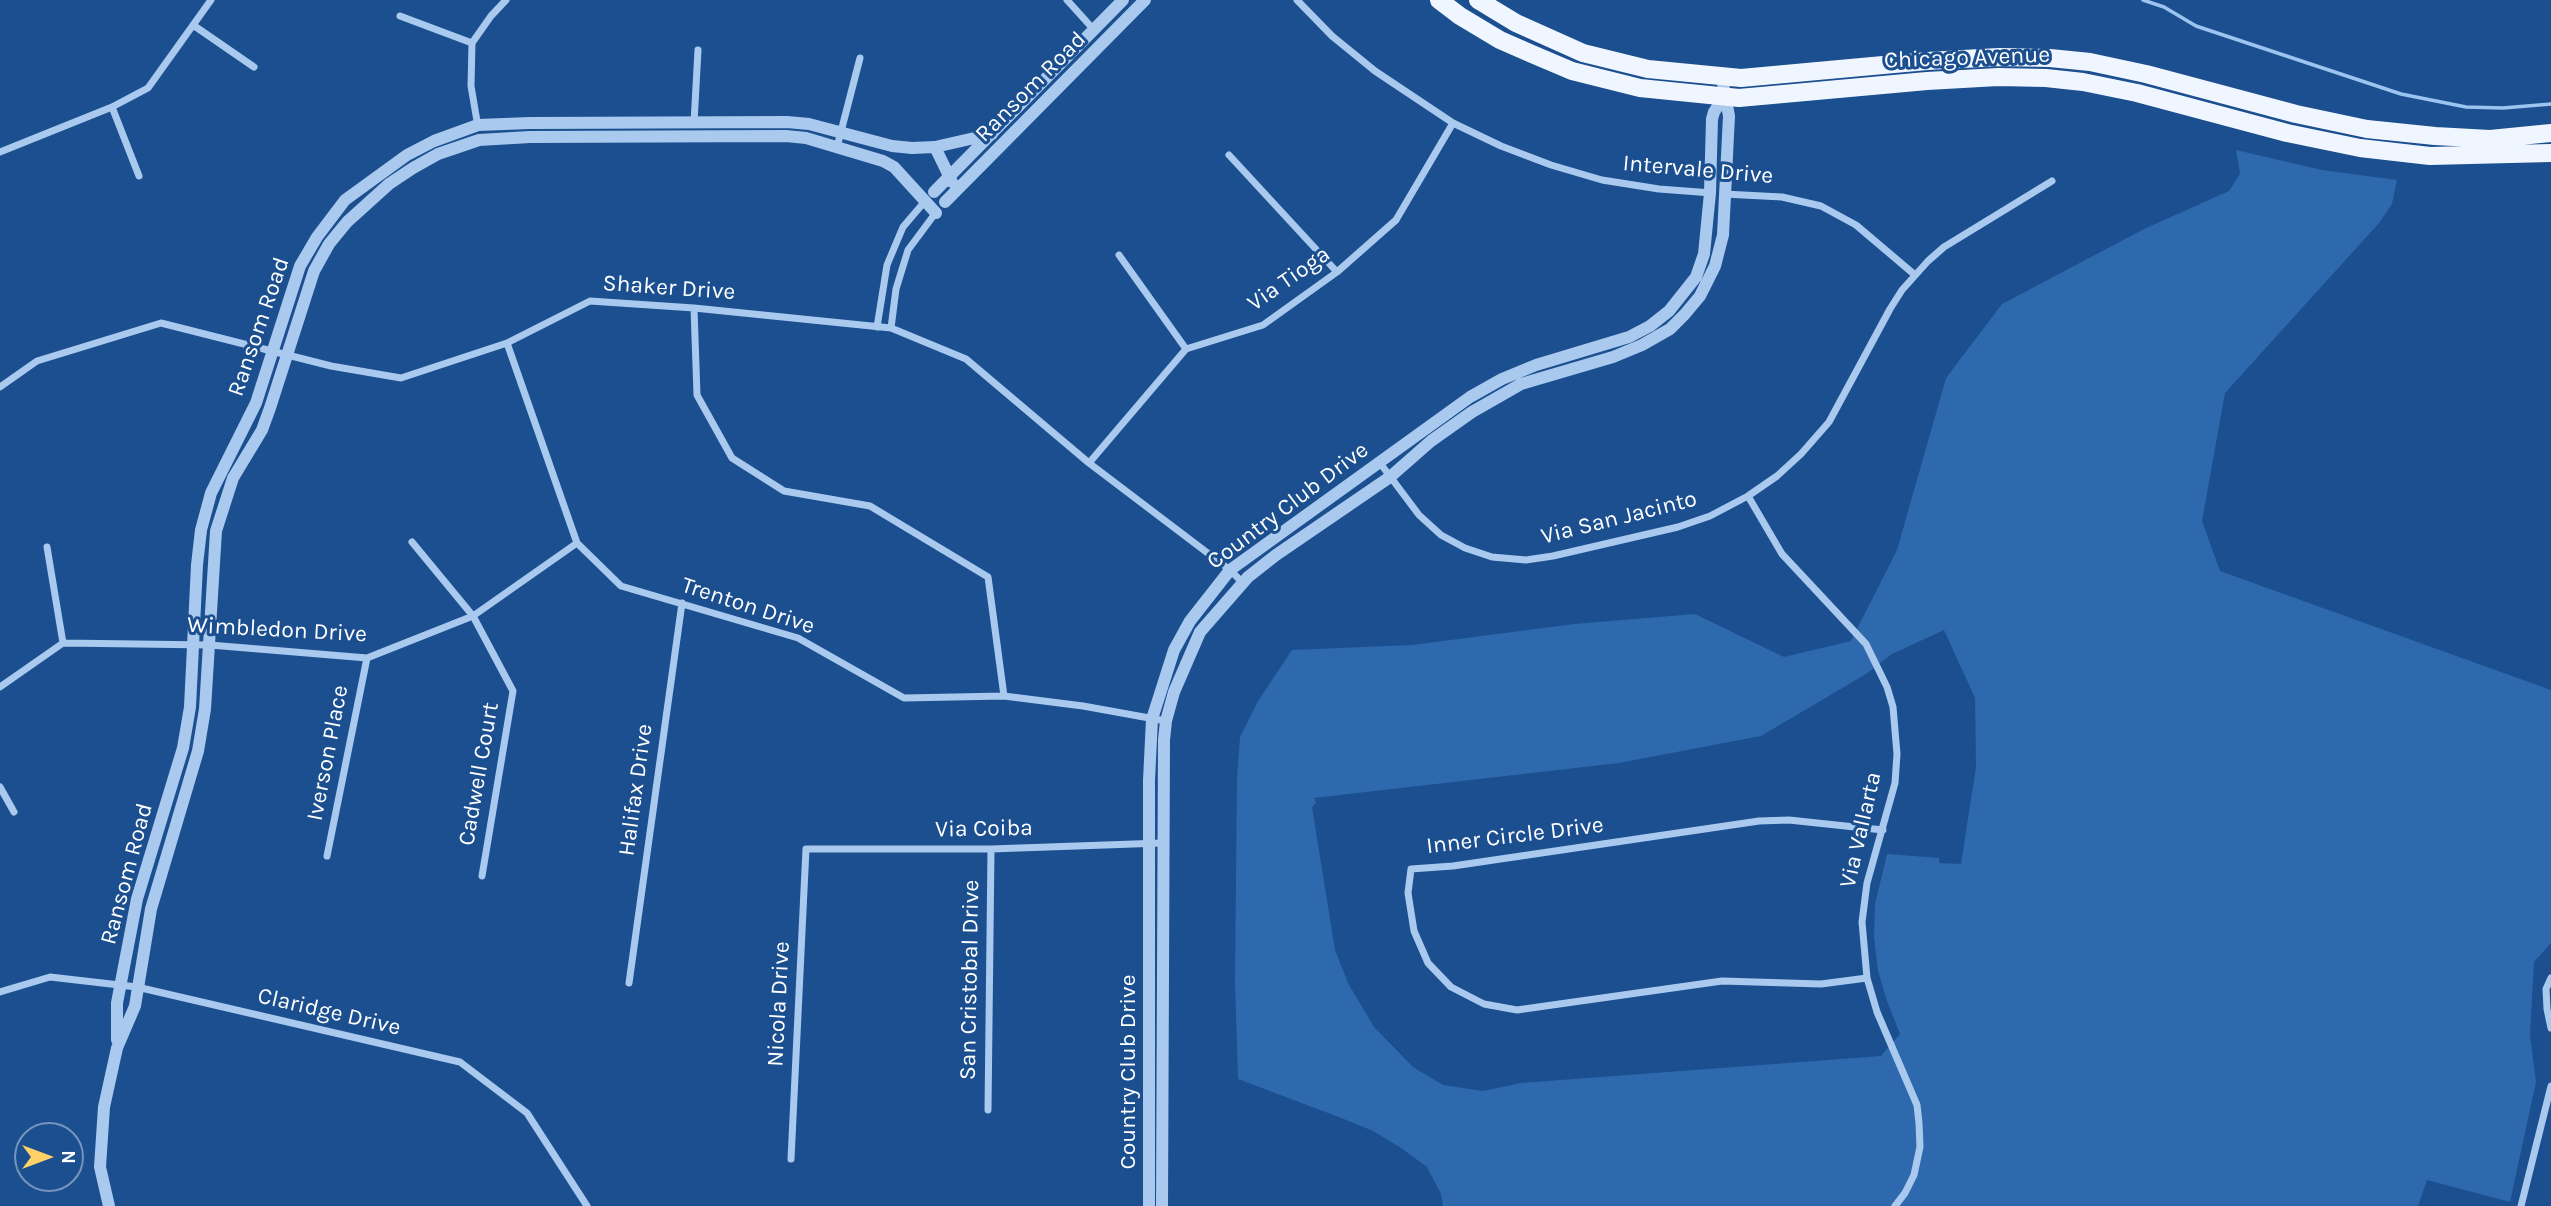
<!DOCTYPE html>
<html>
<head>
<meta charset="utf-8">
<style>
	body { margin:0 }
	#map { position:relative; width:2551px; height:1206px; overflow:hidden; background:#1b4f8f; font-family:Karla,sans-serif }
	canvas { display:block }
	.north { position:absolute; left:14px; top:1122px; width:70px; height:70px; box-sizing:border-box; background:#1b4f8f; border:2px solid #7695bc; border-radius:50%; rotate:90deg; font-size:19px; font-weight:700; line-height:28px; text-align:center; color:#fff }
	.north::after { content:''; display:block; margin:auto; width:24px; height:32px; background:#ffd166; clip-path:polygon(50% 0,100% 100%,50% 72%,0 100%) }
</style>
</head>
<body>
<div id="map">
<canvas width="2551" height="1206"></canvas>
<div class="north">N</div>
</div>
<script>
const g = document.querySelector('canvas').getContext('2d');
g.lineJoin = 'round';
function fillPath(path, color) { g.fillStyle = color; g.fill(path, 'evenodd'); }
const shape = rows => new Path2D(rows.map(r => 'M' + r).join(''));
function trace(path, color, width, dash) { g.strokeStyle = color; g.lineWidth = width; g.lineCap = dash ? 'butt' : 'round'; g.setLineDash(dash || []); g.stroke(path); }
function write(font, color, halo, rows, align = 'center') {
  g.font = font + ' Karla,sans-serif'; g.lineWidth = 6; g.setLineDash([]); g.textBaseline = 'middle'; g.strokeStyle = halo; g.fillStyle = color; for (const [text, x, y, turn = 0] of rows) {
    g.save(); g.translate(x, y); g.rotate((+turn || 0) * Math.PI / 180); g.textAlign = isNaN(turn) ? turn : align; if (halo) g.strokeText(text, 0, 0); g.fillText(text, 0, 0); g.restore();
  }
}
const green = shape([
	[2236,150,2322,170,2397,180,2392,204,2380,222,2225,393,2202,521,2220,571,2551,690,2551,943,2534,962,2530,1035,2536,1082,2510,1202,2427,1180,2418,1206,1443,1206,1441,1194,1427,1167,1401,1148,1373,1131,1344,1119,1238,1079,1235,983,1237,778,1240,737,1258,701,1292,650,1412,645,1574,624,1695,614,1784,657,1851,641,1897,550,1946,378,2002,304,2144,229,2229,191,2240,174],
	[1944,630,1975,698,1976,767,1961,864,1939,863,1939,858,1887,854,1875,904,1874,937,1878,971,1887,1001,1900,1034,1881,1056,1521,1083,1483,1091,1443,1085,1413,1067,1374,1027,1348,983,1335,950,1312,807,1316,803,1314,798,1619,763,1761,736,1866,674,1892,654]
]);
const stream = shape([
	[2143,0,2164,7,2196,26,2401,94,2466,107,2503,108,2551,104]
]);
const minor = shape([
	[1067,0,1095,31],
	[1297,0,1332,36,1375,71,1453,123,1501,146,1551,165,1602,180,1659,189,1712,193],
	[400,16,472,43],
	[193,25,254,67],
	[112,107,139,176],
	[694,123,698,50],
	[478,127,471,86,472,43,491,16,506,0],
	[837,147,860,58],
	[0,152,112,107,148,88,211,0],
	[1229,155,1337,272],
	[1724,194,1782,197,1821,206,1856,225,1915,275],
	[1119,255,1186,349],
	[694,308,697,395,732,458,784,491,870,506,988,577,1004,696],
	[877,327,887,265,903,227,926,200],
	[891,328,896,289,908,250,937,211],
	[507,343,577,543,621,586,798,638,904,698,1004,696,1083,706,1166,721],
	[0,387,37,361,161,323,331,366,401,378,507,343,590,301,694,308,891,328,966,359,1089,463,1230,570,1242,582],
	[1089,463,1186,349,1263,325,1337,272,1396,220,1453,123],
	[1380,463,1419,515,1441,535,1465,548,1492,557,1526,560,1553,556,1678,527,1710,516,1748,496,1777,476,1801,454,1829,422,1890,309,1902,290,1928,261,1944,247,2052,181],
	[1748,496,1782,554,1866,644,1887,687,1893,707,1897,754,1895,783,1867,883,1862,922,1867,978,1877,1012,1917,1105,1919,1123,1920,1147,1914,1175,1905,1193,1895,1206],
	[412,542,473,616,513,691,482,876],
	[47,547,63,643],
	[0,687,63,643,210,645,367,658,473,616,577,543],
	[0,787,14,812],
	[327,856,367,658],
	[1867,978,1821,984,1722,981,1517,1010,1484,1004,1451,987,1428,963,1414,931,1408,893,1411,869,1453,866,1759,821,1789,820,1883,830],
	[2551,978,2546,989,2547,1009,2551,1028],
	[629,983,682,603],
	[0,992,50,977,137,987,460,1062,527,1113,587,1206],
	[988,1110,991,849],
	[791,1159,806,849,991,849,1162,843],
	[2521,1206,2551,1086]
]);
const tertiary = shape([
	[935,147,952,182],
	[934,192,1123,0],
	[945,202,1145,0],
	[117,1040,117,1003,137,899,183,748,190,707,197,565,201,530,211,493,256,403,300,266,317,237,345,200,407,155,434,141,478,125,530,123,787,122,809,124,892,146,912,148,935,147,992,134],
	[109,1206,100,1167,104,1107,117,1048,135,1006,151,909,198,751,205,709,216,531,233,478,262,430,270,408,314,271,329,244,347,222,389,184,413,168,438,154,479,140,530,137,786,136,806,138,883,161,894,167,936,213],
	[1149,1206,1149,780,1152,719,1174,650,1190,621,1230,570,1470,397,1502,379,1536,365,1629,337,1650,326,1669,311,1696,277,1704,254,1710,193,1712,119,1714,112,1724,97],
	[1162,1206,1164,740,1166,721,1174,692,1200,632,1248,577,1276,555,1390,477,1431,441,1472,412,1521,384,1613,357,1642,345,1670,329,1685,314,1700,296,1715,266,1723,235,1729,116,1722,78]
]);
const primary = shape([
	[1439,0,1460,16,1500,40,1532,54,1572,71,1640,88,1739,98,1927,81,1998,77,2046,78,2083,82,2137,93,2287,133,2360,148,2430,156,2551,153],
	[1478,0,1516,23,1583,53,1648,69,1741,78,1927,61,1999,57,2050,58,2090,62,2146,74,2296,114,2367,129,2435,136,2490,139,2551,133]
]);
const streetNames = [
	["Chicago Avenue",1967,58,-2],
	["Ransom Road",1031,87,-45],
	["Intervale Drive",1698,170,5],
	["Via Tioga",1289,279,-35],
	["Shaker Drive",669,288,4],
	["Ransom Road",259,327,-71],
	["Country Club Drive",1288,506,-37],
	["Via San Jacinto",1619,518,-14],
	["Trenton Drive",748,606,18],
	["Wimbledon Drive",277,630,3],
	["Iverson Place",328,753,-79],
	["Cadwell Court",479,774,-80],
	["Halifax Drive",636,790,-82],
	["Via Coiba",984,829,-1],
	["Via Vallarta",1861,830,-77],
	["Inner Circle Drive",1515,836,-7],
	["Ransom Road",127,874,-75],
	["San Cristobal Drive",970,980,-89],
	["Nicola Drive",779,1004,-87],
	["Claridge Drive",329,1012,13],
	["Country Club Drive",1128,1072,-90]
];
fillPath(green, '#2e69ad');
trace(stream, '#9cc4f0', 3.5);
trace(minor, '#a9c9ee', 7);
trace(tertiary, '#a9c9ee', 12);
trace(primary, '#f0f6ff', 18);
write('23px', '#fff', '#1b4f8f', streetNames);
</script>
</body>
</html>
